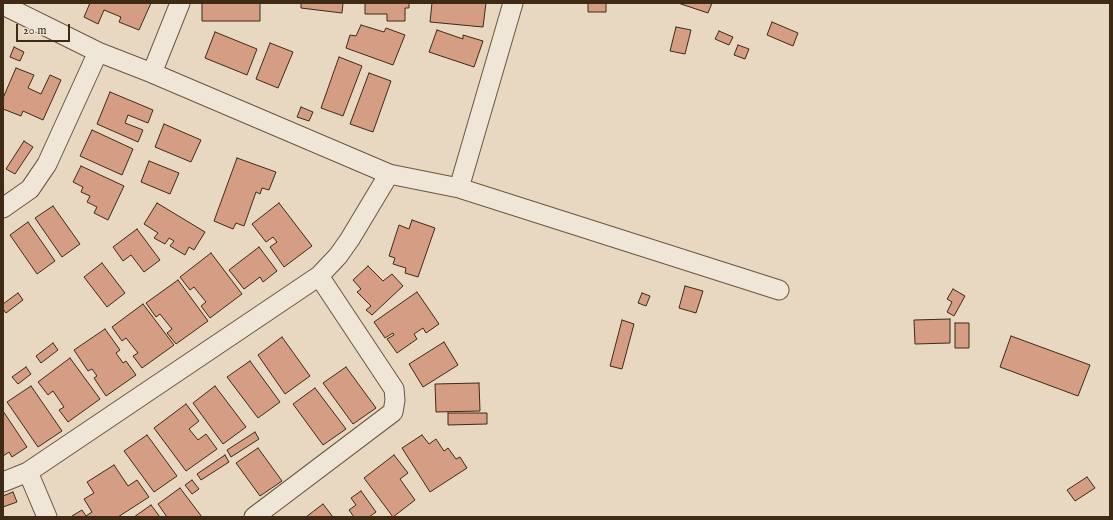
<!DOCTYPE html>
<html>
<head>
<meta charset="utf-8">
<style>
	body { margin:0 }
	#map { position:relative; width:1113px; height:520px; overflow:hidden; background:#e8d8c1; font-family:"IM FELL English",serif }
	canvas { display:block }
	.frame { position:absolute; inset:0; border:4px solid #3f2a15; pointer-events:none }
	.scale { position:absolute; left:16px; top:24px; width:54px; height:18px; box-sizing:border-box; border:2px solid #3f2a15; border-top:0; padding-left:5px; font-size:12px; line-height:14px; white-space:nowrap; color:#3f2a15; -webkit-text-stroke:3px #f0e6d7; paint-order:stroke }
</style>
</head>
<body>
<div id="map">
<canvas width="1113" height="520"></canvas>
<div class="frame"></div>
<div class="scale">20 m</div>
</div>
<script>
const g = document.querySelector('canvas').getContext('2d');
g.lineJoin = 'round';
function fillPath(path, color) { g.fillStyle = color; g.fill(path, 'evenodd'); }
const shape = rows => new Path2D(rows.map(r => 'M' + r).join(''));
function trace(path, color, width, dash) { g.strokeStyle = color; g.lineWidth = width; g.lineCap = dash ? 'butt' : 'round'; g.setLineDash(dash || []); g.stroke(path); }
const building = shape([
	[90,3,151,3,139,30,119,22,121,17,104,10,98,24,84,17,90,3],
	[202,3,260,3,260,21,202,21,202,3],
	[301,3,343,3,342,13,301,8,301,3],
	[365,3,409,3,409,8,405,8,405,21,387,21,387,14,365,14,365,3],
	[432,3,486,3,483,27,430,22,432,3],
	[588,3,606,3,606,12,588,12,588,3],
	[678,3,712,3,708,13,678,3],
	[772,22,798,33,793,46,767,35,772,22],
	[361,25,384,32,386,28,405,35,393,65,346,48,350,35,356,36,361,25],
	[676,27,691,30,685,54,670,51,676,27],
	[437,30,463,39,463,35,483,41,474,67,429,52,437,30],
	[719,31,733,37,729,45,715,39,719,31],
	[215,32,257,49,247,75,205,58,215,32],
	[270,43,293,52,278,88,256,79,270,43],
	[738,45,749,49,745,59,734,55,738,45],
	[14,47,24,52,20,61,10,57,14,47],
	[339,57,362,66,343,116,321,108,339,57],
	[16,68,34,75,28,88,41,94,50,75,61,80,43,120,23,111,21,116,3,109,3,98,16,68],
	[369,73,391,81,373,132,350,124,369,73],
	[110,92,153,110,148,123,128,115,125,123,143,130,138,142,97,124,110,92],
	[301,107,313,112,309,121,297,117,301,107],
	[164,124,201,140,191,162,155,147,164,124],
	[92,130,133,149,122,175,80,156,92,130],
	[24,141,33,147,15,174,6,169,24,141],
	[237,158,276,172,269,190,262,188,260,194,256,192,244,226,236,223,233,229,214,221,237,158],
	[149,161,179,173,170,194,141,182,149,161],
	[81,166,124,186,108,220,94,213,97,207,87,202,90,196,81,192,83,187,73,182,81,166],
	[157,203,205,232,194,250,189,247,185,255,170,246,174,241,169,238,165,244,154,238,158,233,144,224,157,203],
	[279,203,312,246,284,267,270,247,277,242,273,237,266,242,252,224,279,203],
	[53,206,80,244,62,257,35,218,53,206],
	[412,220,435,228,418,277,405,273,406,268,393,264,395,258,389,256,399,225,409,229,412,220],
	[28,222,55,261,37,274,10,235,28,222],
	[137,229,160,260,144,272,131,255,123,261,113,247,137,229],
	[259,247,277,271,263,282,260,277,244,289,229,270,259,247],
	[211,253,242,294,210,318,201,306,206,302,194,287,190,290,180,277,211,253],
	[102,263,125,293,107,307,84,277,102,263],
	[368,266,383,281,392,274,403,286,372,315,366,310,371,306,357,292,361,289,353,280,368,266],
	[178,280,208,321,176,344,167,333,172,329,160,314,156,317,146,303,178,280],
	[685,286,703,291,696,313,679,308,685,286],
	[953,289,965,296,954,316,947,312,952,302,947,299,953,289],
	[417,292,439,324,426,333,423,328,414,334,417,339,397,353,387,339,394,335,393,333,385,338,374,322,417,292],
	[18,293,23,300,6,313,3,309,3,304,18,293],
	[642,293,650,296,646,306,638,303,642,293],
	[143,304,174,345,142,368,133,356,138,353,126,338,122,341,112,327,143,304],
	[950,319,950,343,915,344,914,320,950,319],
	[622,320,634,324,622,369,610,366,622,320],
	[955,323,969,323,969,348,955,348,955,323],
	[105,329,120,350,116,353,123,363,126,361,136,375,106,396,94,378,97,376,92,369,88,371,74,350,105,329],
	[1011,336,1090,365,1078,396,1000,367,1011,336],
	[282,337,310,376,285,394,258,355,282,337],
	[444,342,458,365,423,387,409,364,444,342],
	[53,343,58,350,41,363,36,356,53,343],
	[70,358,100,399,68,422,59,410,64,407,53,391,48,395,38,382,70,358],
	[250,361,280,402,258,418,227,377,250,361],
	[26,367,31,374,18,384,12,377,26,367],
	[346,367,376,408,353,424,323,383,346,367],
	[479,383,480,411,436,412,435,384,479,383],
	[31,386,62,431,38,447,7,402,31,386],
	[215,386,246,427,223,444,193,403,215,386],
	[315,388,346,429,323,445,293,404,315,388],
	[186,404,199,421,189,429,198,440,206,434,217,449,186,471,154,428,186,404],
	[3,411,27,447,12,457,9,452,3,456,3,411],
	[448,413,487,413,487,424,448,425,448,413],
	[255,432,259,439,231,457,227,450,255,432],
	[147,435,177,476,154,492,124,451,147,435],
	[422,435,429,444,436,439,444,451,448,448,456,459,460,457,467,468,430,492,402,448,422,435],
	[258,448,282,481,260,496,236,463,258,448],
	[225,455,229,462,201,480,197,474,225,455],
	[394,455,408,473,400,479,415,500,393,517,364,478,394,455],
	[114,465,128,486,137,480,149,497,118,517,73,517,72,516,82,510,86,516,92,512,84,499,94,493,87,482,114,465],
	[1087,477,1095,488,1075,501,1067,490,1087,477],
	[192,480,199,489,192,494,185,485,192,480],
	[180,488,202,517,167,517,158,504,180,488],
	[361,491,376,512,369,517,354,517,349,510,356,505,351,498,361,491],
	[13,492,17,502,3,507,3,496,13,492],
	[323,504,333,517,306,517,323,504],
	[151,505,160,517,134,517,151,505]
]);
const street = shape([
	[3,5,98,52,152,73,389,174,459,188,779,290],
	[152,73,180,3],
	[459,188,513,3],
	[3,208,30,189,47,164,98,52],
	[28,472,47,517],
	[3,482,28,472,319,276,338,256,350,239,389,174],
	[254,517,393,412,395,400,394,389,319,276]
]);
fillPath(building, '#d59d83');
trace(building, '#3f2a15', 1);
trace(street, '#695640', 21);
trace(street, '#f0e6d7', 19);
</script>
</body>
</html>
